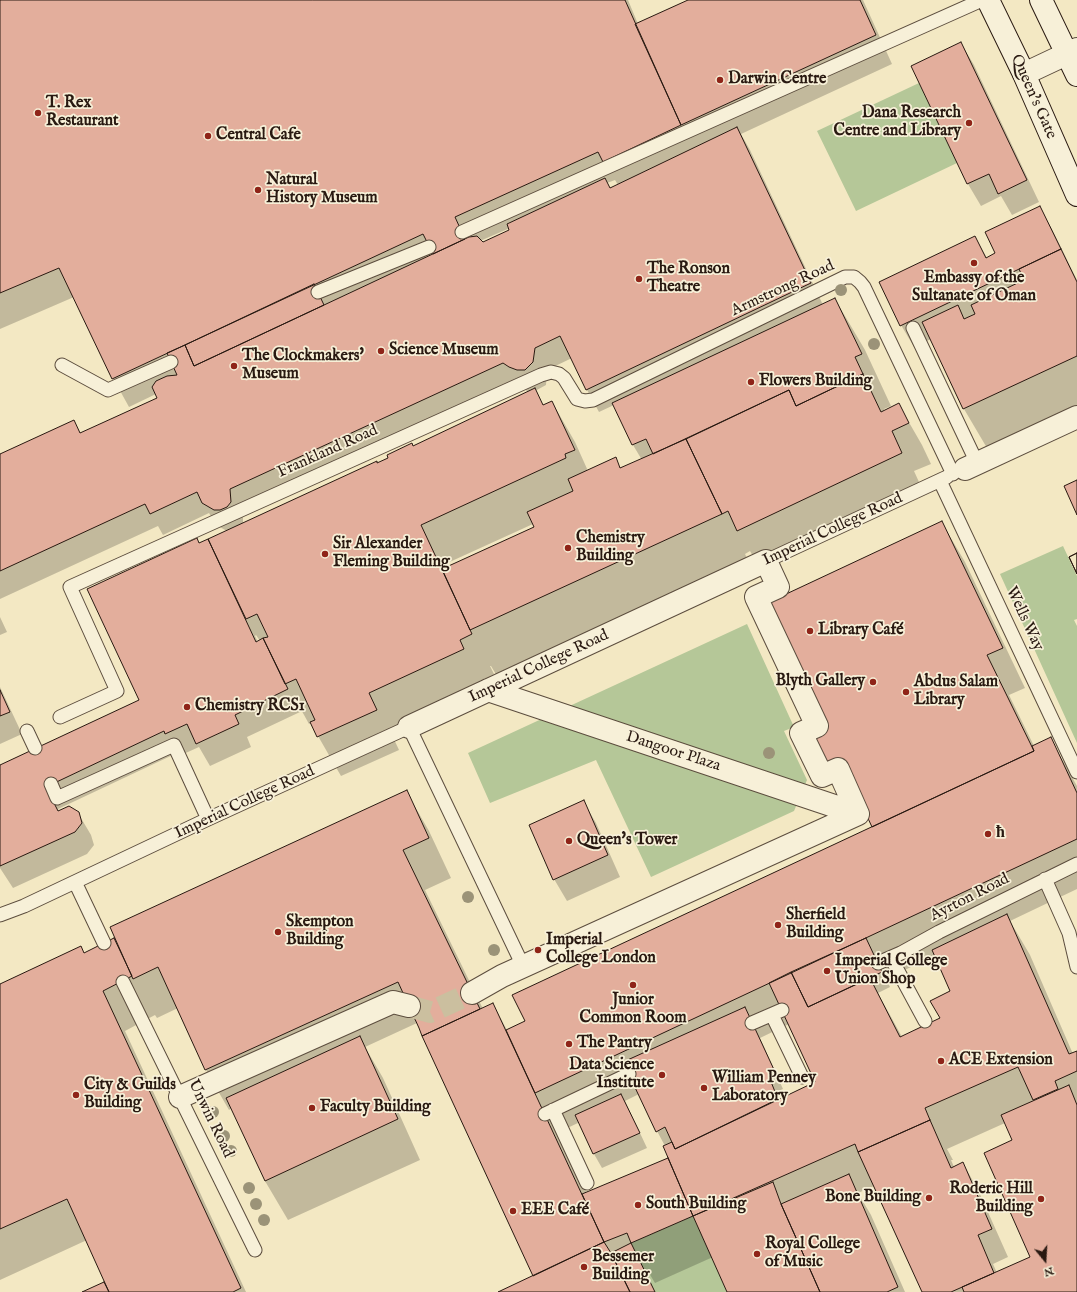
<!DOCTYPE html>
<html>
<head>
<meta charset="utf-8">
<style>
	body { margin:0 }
	#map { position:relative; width:1077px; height:1292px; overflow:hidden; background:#f3e8c3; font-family:"IM FELL English",serif }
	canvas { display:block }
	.north { position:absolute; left:1025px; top:1240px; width:40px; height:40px; -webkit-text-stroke:3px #f7f0d8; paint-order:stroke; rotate:162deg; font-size:11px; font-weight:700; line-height:16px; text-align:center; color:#291911 }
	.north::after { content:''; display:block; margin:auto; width:14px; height:18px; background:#291911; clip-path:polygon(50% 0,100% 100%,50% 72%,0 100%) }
</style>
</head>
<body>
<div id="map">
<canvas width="1077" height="1292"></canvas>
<div class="north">N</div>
</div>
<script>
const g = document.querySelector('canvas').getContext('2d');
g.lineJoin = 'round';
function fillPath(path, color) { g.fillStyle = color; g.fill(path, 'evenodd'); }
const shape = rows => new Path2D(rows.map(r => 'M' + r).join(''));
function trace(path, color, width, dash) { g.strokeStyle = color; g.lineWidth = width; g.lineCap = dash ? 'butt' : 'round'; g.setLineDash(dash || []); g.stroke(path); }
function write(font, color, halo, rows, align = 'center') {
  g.font = font + ' "IM FELL English",serif'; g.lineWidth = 3.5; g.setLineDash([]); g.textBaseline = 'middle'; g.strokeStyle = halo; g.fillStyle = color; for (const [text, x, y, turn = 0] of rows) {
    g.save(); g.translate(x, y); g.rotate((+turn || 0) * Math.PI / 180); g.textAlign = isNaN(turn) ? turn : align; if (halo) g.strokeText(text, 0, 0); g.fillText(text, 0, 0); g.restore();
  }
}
const green = shape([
	[919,83,957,163,856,211,817,131],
	[1063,546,1077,576,1077,619,1074,620,1077,626,1077,743,1000,574],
	[747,624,794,727,784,731,807,780,794,811,651,877,596,760,490,803,468,753],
	[693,1216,727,1292,654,1292,631,1243]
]);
const shadow = shape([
	[0,0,628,0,638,24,690,0,863,0,892,64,741,134,750,150,823,305,835,299,865,350,891,406,884,409,885,411,899,405,922,445,931,464,914,471,924,493,761,570,750,551,745,554,751,566,500,681,491,666,490,666,494,674,482,680,486,689,391,733,399,750,341,776,318,736,312,723,309,724,298,704,296,705,300,712,247,737,251,747,210,766,199,747,179,756,177,753,58,809,59,812,78,813,91,835,94,845,87,854,13,888,0,868,0,766,140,700,199,544,227,531,216,525,209,513,163,535,158,526,0,599,0,455,74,421,81,434,158,398,156,394,129,407,113,378,74,297,0,329],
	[615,180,618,185,610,188,607,183],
	[510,228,511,230,482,243,480,241],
	[572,358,587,390,599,412,614,405,633,445,642,460,621,469,615,459,588,471,575,442,552,402,544,406,535,391,546,385,547,370],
	[523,389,530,392,378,464,377,462,243,524,243,511],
	[533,524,535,528,445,569,443,565],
	[256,635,260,641,258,642,255,636],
	[961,43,974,65,1039,202,1012,215,1001,196,981,206,968,184,912,66],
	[1039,207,1052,229,1077,280,1077,406,987,448,964,409,931,339,914,347,901,325,975,237,987,258,997,253],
	[942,523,965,562,1025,688,1009,695,1034,746,1050,738,1077,786,1077,889,1010,921,1030,955,1073,1054,1077,1052,1077,1292,923,1292,874,1186,858,1193,871,1215,905,1292,728,1292,713,1257,655,1283,649,1273,646,1274,654,1292,500,1292,534,1276,417,1023,365,1047,383,1078,420,1160,288,1220,265,1181,232,1108,229,1110,206,1070,178,1008,157,1018,155,1015,125,1031,246,1292,85,1292,106,1282,87,1240,0,1280,0,985,84,954,406,791,429,831,451,878,425,890,483,1009,493,1004,507,1030,526,1021,873,827],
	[936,955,951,991,941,1019,902,1037,878,993,890,987,886,979],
	[789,1024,816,1083,780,1100,776,1092,783,1089,760,1038],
	[639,1094,657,1131,665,1146,669,1158,587,1193,559,1132,580,1122,594,1154,602,1168,647,1148,625,1101],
	[1005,1123,1013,1141,1032,1258,997,1273,993,1264,1008,1257,979,1192,963,1163,954,1167,951,1160,953,1160,947,1149],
	[0,617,7,632,0,635],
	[0,687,22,734,0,744],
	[583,801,596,823,620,877,567,901,554,879]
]);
const building = shape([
	[0,0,625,0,681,125,603,162,598,152,455,217,465,239,433,254,423,234,112,379,59,268,0,293,0,0],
	[688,0,860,0,876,35,681,125,635,24,688,0],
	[961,42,1027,180,998,194,989,174,967,184,911,66,961,42],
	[737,127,811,283,586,390,560,336,535,348,533,362,525,370,517,370,509,367,503,363,230,489,231,502,227,507,220,510,214,510,202,503,197,492,150,514,145,504,0,571,0,454,74,420,80,433,157,398,152,387,156,381,167,376,177,375,167,353,185,345,194,366,469,237,477,236,483,242,509,230,507,224,605,178,610,188,737,127],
	[1040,206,1061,249,900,326,879,282,975,236,986,258,995,253,985,232,1040,206],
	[1061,249,1077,282,1077,356,963,409,922,322,958,305,964,319,975,314,971,305,1024,280,1019,269,1061,249],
	[314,284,324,305,194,366,185,345,314,284],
	[835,298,862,354,855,357,863,374,796,406,789,390,653,454,646,439,632,445,612,403,835,298],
	[863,374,881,412,899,403,909,423,892,431,902,453,737,531,728,511,722,514,686,439,789,390,796,406,863,374],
	[535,388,543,405,552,401,575,450,565,454,566,458,421,525,472,634,460,640,464,649,369,693,377,710,317,737,310,722,315,720,296,679,285,684,263,638,268,637,257,614,246,619,208,539,377,461,377,463,388,458,387,455,412,443,413,446,535,388],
	[686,439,722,514,470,630,442,569,534,527,527,512,573,491,568,479,616,457,620,468,686,439],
	[1077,480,1077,515,1064,486,1077,480],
	[942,521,1003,648,987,655,1034,751,872,827,841,760,823,765,767,603,942,521],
	[197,538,199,543,208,539,256,642,263,638,288,689,235,715,239,724,196,744,187,724,165,734,164,731,46,787,58,811,69,806,79,812,82,823,75,832,0,866,0,765,139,700,87,589,197,538],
	[1077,553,1077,574,1069,557,1077,553],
	[1077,553,1077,574,1069,557,1077,553],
	[0,690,10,712,0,716,0,690],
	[1051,737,1077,793,1077,839,535,1093,506,1030,525,1021,512,995,1034,751,1032,746,1051,737],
	[407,790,429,838,403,850,480,1009,422,1036,419,1028,398,982,205,1070,158,967,133,979,110,927,407,790],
	[584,800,608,855,553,880,529,825,584,800],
	[1007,914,1069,1054,1077,1051,1077,1071,1055,1081,1058,1089,1033,1100,1018,1067,925,1108,930,1120,858,1152,855,1144,693,1216,663,1146,672,1142,675,1149,815,1082,769,983,791,972,808,1007,870,978,900,1037,940,1018,930,1001,950,991,932,950,1007,914],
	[114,938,132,976,103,991,241,1288,233,1292,109,1292,67,1199,0,1229,0,984,81,946,84,953,114,938],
	[866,938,882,972,808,1007,791,972,866,938],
	[493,1003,604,1242,533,1276,422,1036,493,1003],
	[745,1007,776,1074,769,1077,778,1099,675,1149,665,1127,656,1132,623,1062,745,1007],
	[360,1036,398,1119,265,1181,226,1098,360,1036],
	[1069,1085,1077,1105,1077,1292,964,1292,962,1287,1030,1257,984,1153,1012,1140,1001,1115,1069,1085],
	[621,1094,640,1133,593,1154,575,1115,621,1094],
	[930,1120,951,1168,963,1162,992,1229,978,1235,994,1273,951,1292,922,1292,858,1152,930,1120],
	[668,1158,693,1216,631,1243,627,1233,604,1242,582,1194,668,1158],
	[849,1174,898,1287,887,1292,820,1292,781,1204,849,1174],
	[773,1182,781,1204,820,1292,727,1292,693,1216,773,1182],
	[604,1242,611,1253,630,1292,498,1292,604,1242],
	[631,1243,655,1292,630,1292,611,1253,631,1243],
	[104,1282,109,1292,82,1292,104,1282]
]);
const streetTunnel = shape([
	[409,1006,430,1012,472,993]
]);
const lane = shape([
	[462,232,982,0],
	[318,292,429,247],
	[913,328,977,463],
	[62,365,108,390,171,362],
	[940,481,1077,772],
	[766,561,947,477],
	[60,717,117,691,70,587,541,375,551,372,559,374,564,378,577,399,585,401,593,400,845,277,854,277,860,282,864,287,953,474],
	[27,731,35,748],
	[51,784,57,798,174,745,208,819],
	[1045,879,1069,933,1077,967],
	[75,882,104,943],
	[0,915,24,906,208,819,409,727,523,966],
	[891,958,925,1021],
	[878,963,901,953,939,932,1077,864],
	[123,982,255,1250],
	[772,1015,802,1077],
	[752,1023,782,1010],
	[553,1110,587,1183],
	[545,1114,629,1074]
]);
const street = shape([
	[1024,74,1077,49],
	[965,469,1077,417],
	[488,690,858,814],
	[409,727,766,561,778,587,756,597,817,726,801,733,822,776,838,769,858,814],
	[472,993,502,976,858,814],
	[180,1097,393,1002,409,1006]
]);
const secondary = shape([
	[988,0,1024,74,1077,195],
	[1041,0,1077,75]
]);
const trees = [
	[841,290],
	[874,344],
	[769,753],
	[468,897],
	[494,950],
	[213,1112],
	[224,1136],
	[231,1151],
	[249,1188],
	[256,1204],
	[264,1220]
];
const markers = [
	[720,80,4,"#8f2418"],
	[38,113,4,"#8f2418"],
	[969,123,4,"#8f2418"],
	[208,136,4,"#8f2418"],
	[258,190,4,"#8f2418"],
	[974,263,4,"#8f2418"],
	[639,279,4,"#8f2418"],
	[381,351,4,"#8f2418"],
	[234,366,4,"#8f2418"],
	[751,382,4,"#8f2418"],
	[568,548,4,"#8f2418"],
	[325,554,4,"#8f2418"],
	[810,631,4,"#8f2418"],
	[873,682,4,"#8f2418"],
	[906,692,4,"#8f2418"],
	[187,707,4,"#8f2418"],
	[988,834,4,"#8f2418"],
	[569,841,4,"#8f2418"],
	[778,925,4,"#8f2418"],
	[278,932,4,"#8f2418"],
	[538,950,4,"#8f2418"],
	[827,971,4,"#8f2418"],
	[633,985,4,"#8f2418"],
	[569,1044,4,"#8f2418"],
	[941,1061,4,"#8f2418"],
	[662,1075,4,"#8f2418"],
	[704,1088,4,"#8f2418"],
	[76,1095,4,"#8f2418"],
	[312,1108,4,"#8f2418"],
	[929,1198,4,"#8f2418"],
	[1041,1199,4,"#8f2418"],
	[638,1205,4,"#8f2418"],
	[513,1211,4,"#8f2418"],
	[757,1254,4,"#8f2418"],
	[584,1267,4,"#8f2418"]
];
const poiNames = [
	["Darwin Centre",728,80],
	["T. Rex",46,104],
	["Restaurant",46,122],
	["Dana Research",961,114,"right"],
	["Centre and Library",961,132,"right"],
	["Central Cafe",216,136],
	["Natural",266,181],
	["History Museum",266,199],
	["The Ronson",647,270],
	["Theatre",647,288],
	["Embassy of the",974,279,"center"],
	["Sultanate of Oman",974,297,"center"],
	["Science Museum",389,351],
	["The Clockmakers'",242,357],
	["Museum",242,375],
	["Flowers Building",759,382],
	["Chemistry",576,539],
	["Building",576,557],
	["Sir Alexander",333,545],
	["Fleming Building",333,563],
	["Library Café",818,631],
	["Blyth Gallery",865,682,"right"],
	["Abdus Salam",914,683],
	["Library",914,701],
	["Chemistry RCS1",195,707],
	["ħ",996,834],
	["Queen's Tower",577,841],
	["Sherfield",786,916],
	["Building",786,934],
	["Skempton",286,923],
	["Building",286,941],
	["Imperial",546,941],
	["College London",546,959],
	["Imperial College",835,962],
	["Union Shop",835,980],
	["Junior",633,1001,"center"],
	["Common Room",633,1019,"center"],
	["The Pantry",577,1044],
	["ACE Extension",949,1061],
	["Data Science",654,1066,"right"],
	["Institute",654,1084,"right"],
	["William Penney",712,1079],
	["Laboratory",712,1097],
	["City & Guilds",84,1086],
	["Building",84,1104],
	["Faculty Building",320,1108],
	["Roderic Hill",1033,1190,"right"],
	["Building",1033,1208,"right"],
	["Bone Building",921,1198,"right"],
	["South Building",646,1205],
	["EEE Café",521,1211],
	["Royal College",765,1245],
	["of Music",765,1263],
	["Bessemer",592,1258],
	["Building",592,1276]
];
const streetNames = [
	["Queen's Gate",1033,97,66],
	["Armstrong Road",783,289,-25],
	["Frankland Road",328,452,-24],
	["Imperial College Road",833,530,-25],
	["Wells Way",1024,619,65],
	["Imperial College Road",539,667,-25],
	["Dangoor Plaza",673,752,18],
	["Imperial College Road",245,803,-25],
	["Ayrton Road",970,898,-27],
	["Unwin Road",210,1119,64]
];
fillPath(green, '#b5c798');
fillPath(shadow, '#0003');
fillPath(building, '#e3ae9c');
trace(building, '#291911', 1);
trace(streetTunnel, '#cbbf9f', 22, [22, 11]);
trace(lane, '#5c4d3e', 15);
trace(street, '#5c4d3e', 24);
trace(secondary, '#291911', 24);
trace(lane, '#f7f0d8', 13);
trace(street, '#f7f0d8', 22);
trace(secondary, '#f7f0d8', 22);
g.fillStyle = '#9b9378';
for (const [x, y] of trees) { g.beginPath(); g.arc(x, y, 6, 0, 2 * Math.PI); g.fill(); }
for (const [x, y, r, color] of markers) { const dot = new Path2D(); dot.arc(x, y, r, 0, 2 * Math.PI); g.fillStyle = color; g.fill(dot); trace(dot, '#f7f0d8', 1.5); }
write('bold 16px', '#291911', '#f7f0d8', poiNames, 'left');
write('16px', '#291911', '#f7f0d8', streetNames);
</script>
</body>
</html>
